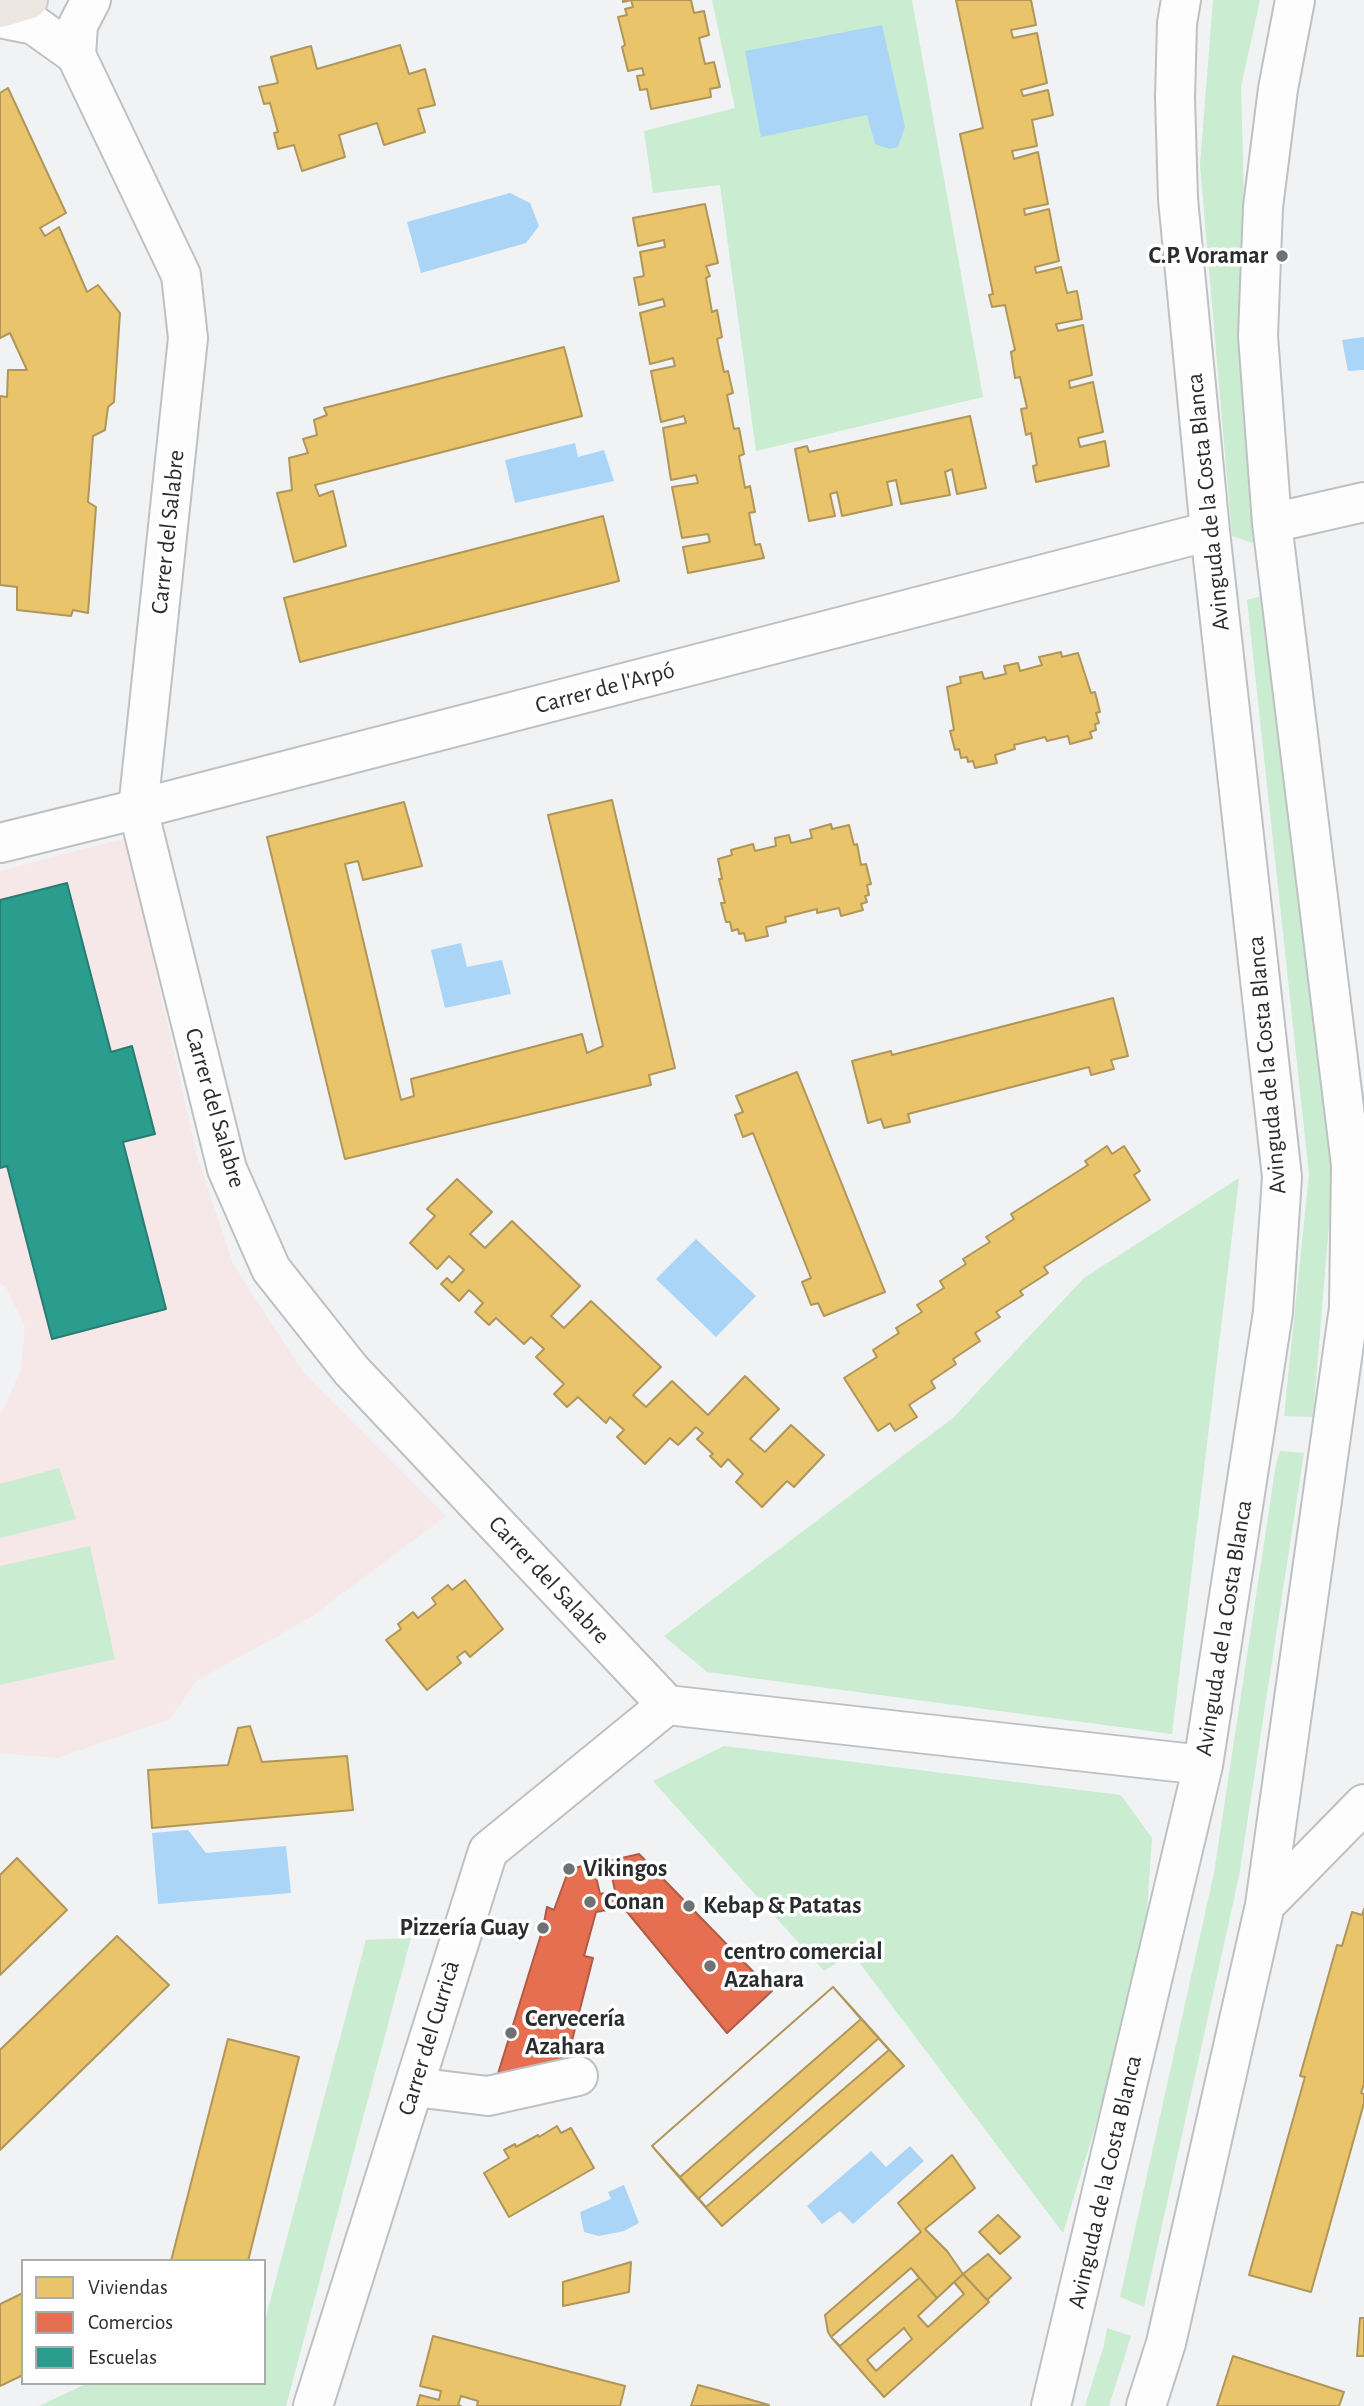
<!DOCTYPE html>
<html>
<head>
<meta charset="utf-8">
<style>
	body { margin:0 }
	#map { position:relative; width:1364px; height:2406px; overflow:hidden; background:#f0f2f4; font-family:"Alegreya Sans",sans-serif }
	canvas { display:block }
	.legend { position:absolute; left:21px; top:2259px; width:245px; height:126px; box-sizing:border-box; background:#fff; border:2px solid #aaabab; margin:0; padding:9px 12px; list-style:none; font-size:21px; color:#2b2c2d }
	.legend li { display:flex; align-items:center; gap:14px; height:35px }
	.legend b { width:35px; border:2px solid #aaabab }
</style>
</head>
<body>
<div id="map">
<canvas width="1364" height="2406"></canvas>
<ul class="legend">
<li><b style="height:19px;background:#e9c46a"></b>Viviendas</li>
<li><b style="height:19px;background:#e76f51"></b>Comercios</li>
<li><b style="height:19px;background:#2a9d8f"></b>Escuelas</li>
</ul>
</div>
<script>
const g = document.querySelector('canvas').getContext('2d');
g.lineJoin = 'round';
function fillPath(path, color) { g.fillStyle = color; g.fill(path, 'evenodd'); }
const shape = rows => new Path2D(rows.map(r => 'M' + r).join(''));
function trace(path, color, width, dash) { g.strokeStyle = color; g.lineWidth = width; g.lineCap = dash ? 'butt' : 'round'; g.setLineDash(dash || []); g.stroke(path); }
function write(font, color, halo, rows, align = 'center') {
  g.font = font + ' "Alegreya Sans",sans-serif'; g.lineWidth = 7; g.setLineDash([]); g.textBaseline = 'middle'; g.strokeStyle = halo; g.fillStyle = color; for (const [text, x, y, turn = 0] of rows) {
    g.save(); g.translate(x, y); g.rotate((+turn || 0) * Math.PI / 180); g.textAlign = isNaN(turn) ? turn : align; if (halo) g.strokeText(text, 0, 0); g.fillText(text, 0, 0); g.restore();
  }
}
const education = shape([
	[126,838,197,1156,233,1264,303,1372,446,1516,308,1619,196,1681,170,1719,57,1758,0,1753,0,1413,5,1407,21,1369,25,1327,6,1287,0,1283,0,871]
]);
const green = shape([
	[712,0,912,0,983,397,756,451,720,185,653,193,644,131,735,108],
	[1213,0,1260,0,1241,87,1253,543,1232,536,1200,165],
	[1269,594,1333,1176,1313,1417,1284,1416,1309,1174,1247,600],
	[1239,1178,1172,1734,707,1672,664,1636,953,1418,1084,1278],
	[1280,1451,1304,1453,1239,1876,1144,2307,1120,2297,1214,1873,1276,1464],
	[59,1468,76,1519,0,1538,0,1484],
	[90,1546,115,1659,0,1685,0,1566],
	[724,1746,1121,1795,1152,1838,1143,1969,1063,2233,852,1953,824,1971,653,1781],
	[411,1938,286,2406,39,2406,88,2383,264,2383,264,2324,366,1940],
	[1107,2328,1131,2336,1109,2406,1085,2406,1104,2345]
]);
const water = shape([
	[882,25,905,127,898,147,889,149,875,144,867,115,761,137,745,51],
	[510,193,530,203,539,226,526,243,421,273,407,222],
	[1364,337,1364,370,1348,371,1342,340],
	[575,443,578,457,604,450,614,481,515,503,505,460],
	[461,943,467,967,502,960,511,994,445,1008,431,950],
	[696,1239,756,1296,716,1337,656,1279],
	[188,1830,206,1853,286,1846,291,1893,158,1904,152,1833],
	[910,2146,924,2161,853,2224,840,2211,822,2224,807,2206,871,2151,886,2167],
	[624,2185,639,2223,624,2231,599,2236,584,2232,580,2212,611,2199,608,2192]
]);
const homes = shape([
	[623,0,691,0,694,13,704,11,709,35,699,38,705,64,714,62,720,87,710,89,711,97,651,109,647,89,640,90,637,76,644,75,642,68,628,71,622,47,625,45,618,17,627,15,625,9,633,7,631,0,623,2,623,0],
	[956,0,1031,0,1036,25,1011,30,1013,38,1037,33,1047,83,1021,90,1023,96,1048,90,1053,115,1032,120,1037,146,1012,151,1014,159,1038,152,1048,204,1024,209,1025,215,1049,209,1059,261,1035,267,1036,273,1061,267,1067,293,1077,291,1082,319,1056,324,1058,331,1083,325,1092,375,1069,381,1070,388,1093,382,1103,432,1078,438,1080,447,1105,441,1109,466,1036,482,1033,466,1037,465,1031,433,1026,435,1021,409,1027,408,1020,377,1015,378,1011,352,1015,350,1005,305,992,307,989,295,993,294,960,134,983,128,956,0],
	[400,45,409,74,425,69,435,105,418,109,425,132,384,145,377,123,339,135,345,157,302,171,294,145,278,149,274,133,278,132,270,103,264,104,259,87,278,83,271,57,311,46,317,69,400,45],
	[8,88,66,213,40,228,45,236,59,227,87,292,98,285,120,313,114,402,108,407,105,430,93,436,88,502,96,507,88,613,73,610,71,616,17,610,17,587,0,585,0,396,7,397,8,370,27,370,10,333,0,338,0,93,8,88],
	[705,204,718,263,706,266,710,276,706,278,712,312,717,310,722,337,717,339,724,372,728,371,733,393,727,395,734,429,739,428,744,454,739,456,745,488,750,486,755,512,749,513,755,545,760,544,764,558,688,573,683,547,710,542,708,534,682,538,672,487,698,483,696,475,671,480,663,428,686,423,684,416,661,422,651,371,675,366,673,358,650,364,640,313,665,306,663,299,639,305,634,278,644,276,640,252,665,247,664,240,638,246,633,218,705,204],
	[564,347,582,416,315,485,319,496,333,491,346,546,294,562,277,493,292,490,289,458,308,453,303,439,317,435,314,420,327,415,324,408,564,347],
	[970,416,986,488,957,494,952,469,945,472,950,495,901,504,896,480,887,482,892,505,842,516,837,492,830,494,835,516,809,521,795,449,807,446,809,452,970,416],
	[603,516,619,581,300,662,284,598,603,516],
	[1061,652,1062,657,1078,653,1091,693,1095,692,1100,712,1096,713,1099,723,1095,724,1096,730,1090,732,1092,738,1070,744,1068,736,1047,741,1045,737,1014,745,1015,749,995,755,997,763,975,768,973,761,968,762,967,757,961,758,959,749,955,750,950,731,954,730,947,687,961,683,960,677,982,672,984,679,1006,674,1004,666,1018,663,1020,671,1042,665,1039,657,1061,652],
	[612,800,675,1068,649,1075,651,1085,345,1159,267,837,404,802,422,866,363,880,358,861,345,864,401,1100,414,1096,411,1079,582,1034,587,1053,603,1046,548,815,612,800],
	[831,824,832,829,849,825,854,845,857,844,861,865,866,864,871,884,867,885,869,895,865,896,867,902,861,904,863,910,841,916,839,908,817,913,817,909,785,917,786,922,766,927,768,936,746,941,744,933,739,934,738,929,732,931,730,922,726,922,721,903,725,903,719,879,722,879,718,859,732,855,731,850,753,844,755,851,776,846,775,838,789,835,791,843,812,838,810,830,831,824],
	[1113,998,1128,1056,1111,1060,1114,1069,1091,1075,1089,1067,908,1114,910,1122,884,1128,881,1119,868,1123,852,1061,891,1051,892,1055,1113,998],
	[797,1072,885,1292,824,1316,818,1303,811,1305,802,1282,811,1278,753,1133,743,1137,735,1115,743,1112,736,1096,797,1072],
	[1107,1146,1112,1154,1124,1146,1140,1171,1134,1175,1150,1200,1044,1267,1048,1273,1020,1291,1023,1295,996,1312,1000,1317,975,1333,980,1341,953,1359,956,1364,931,1381,935,1388,909,1405,917,1417,895,1431,890,1423,878,1431,844,1378,877,1357,873,1350,899,1333,896,1328,922,1312,917,1305,944,1288,940,1281,966,1264,963,1259,990,1242,986,1237,1014,1219,1011,1214,1088,1165,1085,1161,1107,1146],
	[457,1179,492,1212,470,1234,485,1248,512,1221,580,1286,551,1316,564,1328,591,1301,661,1367,633,1395,646,1407,672,1381,708,1415,745,1376,779,1409,750,1439,765,1452,791,1425,824,1455,794,1487,787,1481,762,1507,736,1482,743,1474,728,1459,721,1467,710,1456,713,1454,697,1439,703,1433,696,1427,678,1445,670,1438,645,1464,617,1437,624,1430,610,1417,606,1423,578,1397,567,1407,554,1394,564,1384,536,1357,544,1349,531,1337,524,1344,496,1318,489,1325,475,1312,483,1303,469,1290,459,1301,441,1284,447,1278,452,1283,464,1270,449,1256,437,1269,410,1243,435,1216,427,1209,457,1179],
	[465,1580,503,1629,470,1657,465,1651,457,1657,461,1663,427,1690,386,1640,401,1629,398,1624,413,1612,418,1618,436,1604,432,1598,448,1585,452,1590,465,1580],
	[250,1726,262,1762,347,1756,353,1810,152,1828,148,1770,228,1765,238,1728,250,1726],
	[17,1858,67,1910,0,1975,0,1875,17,1858],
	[1364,1909,1364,2084,1361,2093,1364,2094,1364,2103,1311,2292,1249,2275,1305,2077,1300,2076,1337,1945,1342,1946,1352,1912,1362,1915,1364,1909],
	[117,1936,169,1985,0,2150,0,2050,117,1936],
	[833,1987,904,2066,722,2226,652,2146,833,1987],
	[833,1987,889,2050,706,2207,652,2146,833,1987],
	[833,1987,879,2038,698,2199,652,2146,833,1987],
	[833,1987,861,2019,680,2177,652,2146,833,1987],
	[228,2039,299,2057,248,2261,171,2261,228,2039],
	[557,2126,561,2133,571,2128,594,2168,509,2217,484,2173,509,2158,504,2150,515,2144,516,2147,538,2135,539,2137,557,2126],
	[952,2155,975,2188,925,2229,947,2251,963,2274,937,2298,911,2268,831,2337,828,2332,825,2315,921,2232,898,2203,952,2155],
	[998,2215,1020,2237,1000,2254,979,2232,998,2215],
	[988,2254,1011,2278,987,2300,963,2274,988,2254],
	[631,2262,629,2292,563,2306,563,2282,631,2262],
	[911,2268,937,2298,963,2274,989,2302,884,2397,831,2337,911,2268],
	[911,2268,919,2278,840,2346,831,2337,911,2268],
	[954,2282,964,2294,928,2327,918,2316,954,2282],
	[23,2293,23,2375,0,2386,0,2304,23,2293],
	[1360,2318,1364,2318,1364,2356,1357,2356,1360,2318],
	[904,2328,912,2339,876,2371,867,2360,904,2328],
	[433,2336,625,2386,620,2406,477,2406,478,2401,461,2396,458,2405,461,2406,417,2406,420,2395,439,2400,441,2391,420,2386,433,2336],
	[1233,2356,1344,2392,1339,2406,1217,2406,1233,2356],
	[698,2385,717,2390,769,2405,691,2406,698,2385]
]);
const shops = shape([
	[639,1854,772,1991,727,2033,623,1907,596,1912,584,1956,593,1958,564,2072,496,2080,543,1928,547,1907,554,1910,569,1869,593,1864,600,1894,615,1891,609,1861,639,1854]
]);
const schools = shape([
	[67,883,111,1052,132,1046,155,1134,123,1142,166,1309,52,1339,7,1166,0,1168,0,900,67,883]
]);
const minor = shape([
	[91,0,78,25,76,55,181,275,188,338,138,809,227,1169,271,1269,351,1370,667,1705,1203,1765],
	[0,18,34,25,76,55],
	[1272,523,1364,502],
	[0,843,138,809,1210,531],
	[1265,1905,1364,1804],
	[414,2087,488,2096,578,2076],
	[313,2406,488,1851,667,1705],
	[1051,2406,1203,1765,1273,1312,1282,1177,1210,531,1178,199,1175,98,1177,23,1181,0],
	[1146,2406,1166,2343,1265,1905,1349,1308,1351,1165,1272,523,1258,336,1263,207,1278,89,1295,0]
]);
const major = shape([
	[0,8,28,0]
]);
const markers = [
	[1282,256,7,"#707173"],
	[569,1869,7,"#707173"],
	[590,1902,7,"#707173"],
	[689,1906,7,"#707173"],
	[543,1928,7,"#707173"],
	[710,1966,7,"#707173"],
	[511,2033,7,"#707173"]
];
const poiNames = [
	["C.P. Voramar",1268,256,"right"],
	["Vikingos",583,1869],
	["Conan",604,1902],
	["Kebap & Patatas",703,1906],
	["Pizzería Guay",529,1928,"right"],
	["centro comercial",724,1952],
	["Azahara",724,1980],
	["Cervecería",525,2019],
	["Azahara",525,2047]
];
const streetNames = [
	["Avinguda de la Costa Blanca",1208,502,-96],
	["Carrer del Salabre",168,532,-84],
	["Carrer de l'Arpó",605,688,-15],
	["Avinguda de la Costa Blanca",1267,1065,-95],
	["Carrer del Salabre",215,1108,74],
	["Carrer del Salabre",549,1580,47],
	["Avinguda de la Costa Blanca",1224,1628,-81],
	["Carrer del Curricà",429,2038,-73],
	["Avinguda de la Costa Blanca",1105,2182,-77]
];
fillPath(education, '#f6e8e8');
fillPath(green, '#caecd1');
fillPath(water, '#abd5f6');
fillPath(homes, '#e9c46a');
trace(homes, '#b09658', 2);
fillPath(shops, '#e76f51');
trace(shops, '#af5b46', 2);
fillPath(schools, '#2a9d8f');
trace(schools, '#2a7b72', 2);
trace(minor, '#bec0c1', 42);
trace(major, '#cbcccd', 42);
trace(minor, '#fdfdfd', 38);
trace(major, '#ede7e1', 38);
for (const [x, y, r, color] of markers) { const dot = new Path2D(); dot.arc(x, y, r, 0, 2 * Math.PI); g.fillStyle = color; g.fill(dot); trace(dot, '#fff', 2.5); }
write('bold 24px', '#2b2c2d', '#fff', poiNames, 'left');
write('24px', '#2b2c2d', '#fff', streetNames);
</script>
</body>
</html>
